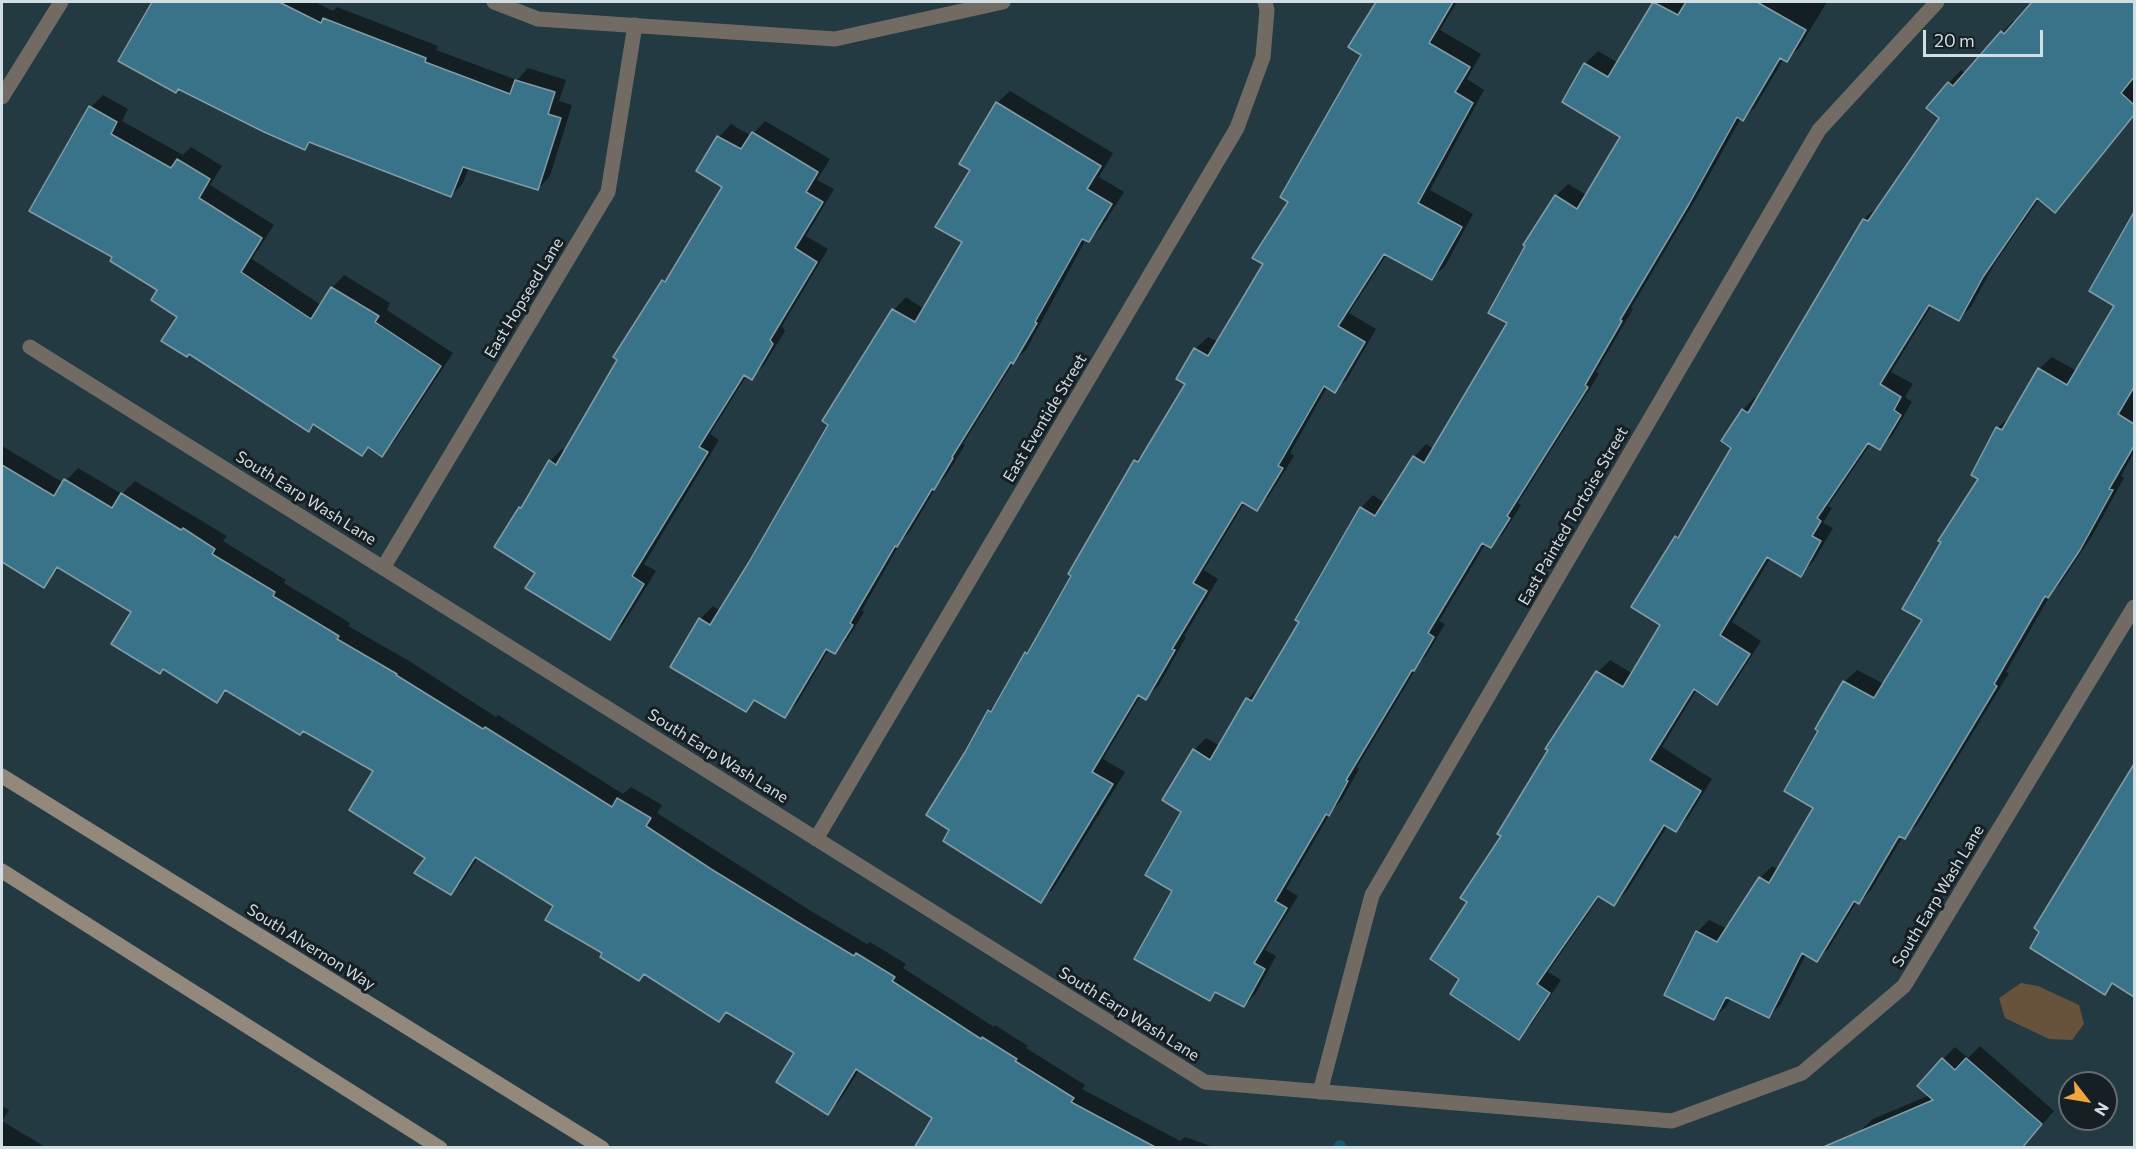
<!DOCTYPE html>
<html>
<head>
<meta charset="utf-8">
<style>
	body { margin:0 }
	#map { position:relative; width:2136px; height:1149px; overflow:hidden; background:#243a43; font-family:Commissioner,sans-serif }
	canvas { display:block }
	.frame { position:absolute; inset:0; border:3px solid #d1dee3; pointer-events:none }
	.north { position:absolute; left:2058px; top:1071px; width:60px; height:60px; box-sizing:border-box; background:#161f23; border:2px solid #616b70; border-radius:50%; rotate:121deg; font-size:16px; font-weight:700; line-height:24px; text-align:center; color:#d1dee3 }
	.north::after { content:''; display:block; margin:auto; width:21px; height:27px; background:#f1a540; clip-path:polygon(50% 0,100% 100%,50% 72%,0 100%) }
	.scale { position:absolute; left:1923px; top:30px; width:120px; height:27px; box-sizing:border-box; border:3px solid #d1dee3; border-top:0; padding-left:8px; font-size:18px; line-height:21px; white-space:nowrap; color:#d1dee3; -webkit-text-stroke:4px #161f23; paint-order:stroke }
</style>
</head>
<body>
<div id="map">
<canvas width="2136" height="1149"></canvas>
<div class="frame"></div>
<div class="north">N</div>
<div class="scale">20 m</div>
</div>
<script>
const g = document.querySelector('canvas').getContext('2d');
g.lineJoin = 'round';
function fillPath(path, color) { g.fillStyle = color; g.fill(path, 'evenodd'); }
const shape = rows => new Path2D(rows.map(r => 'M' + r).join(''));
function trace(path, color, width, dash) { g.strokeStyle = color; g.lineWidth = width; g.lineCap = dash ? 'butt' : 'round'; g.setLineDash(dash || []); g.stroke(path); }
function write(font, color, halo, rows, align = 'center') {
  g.font = font + ' Commissioner,sans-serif'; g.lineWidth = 6; g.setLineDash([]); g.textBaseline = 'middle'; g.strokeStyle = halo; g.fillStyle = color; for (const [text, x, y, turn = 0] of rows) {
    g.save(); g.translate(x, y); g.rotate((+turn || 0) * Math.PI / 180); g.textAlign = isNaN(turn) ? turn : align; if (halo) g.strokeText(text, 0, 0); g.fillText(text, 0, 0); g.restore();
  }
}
const green = shape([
	[2021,983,2038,986,2079,1005,2084,1024,2072,1040,2049,1039,2005,1018,1999,998]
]);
const shadow = shape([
	[153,2,315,2,333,11,337,7,438,46,436,50,517,80,528,68,566,80,559,101,572,105,550,176,538,189,469,167,463,183,451,196,311,142,305,148,179,88,176,91,120,60],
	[1378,2,1457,2,1440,30,1481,54,1467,79,1484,90,1430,190,1473,214,1445,266,1432,278,1387,254,1349,313,1376,329,1347,379,1334,391,1327,387,1290,453,1294,456,1269,496,1257,509,1245,502,1204,570,1218,579,1184,636,1186,637,1159,685,1146,698,1141,695,1103,759,1125,772,1053,889,1040,901,951,830,989,711,998,703,1026,653,1033,647,1135,461,1147,449,1187,383,1195,349,1208,337,1218,342,1265,264,1291,201,1363,54,1350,46],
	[1654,2,1827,2,1799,48,1786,60,1784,58,1755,107,1743,119,1741,118,1701,190,1631,308,1633,309,1596,372,1599,374,1518,503,1521,505,1503,534,1491,546,1486,543,1439,621,1445,624,1426,656,1420,662,1357,767,1359,769,1341,801,1332,810,1286,889,1298,896,1265,950,1276,956,1256,993,1244,1006,1217,991,1210,999,1174,890,1183,811,1194,750,1206,738,1220,746,1248,699,1260,687,1261,688,1301,622,1361,508,1373,495,1385,503,1414,457,1426,444,1434,449,1509,323,1556,196,1568,184,1587,195,1622,136,1564,102,1585,64,1598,51,1618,63],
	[2034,2,2134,2,2134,76,2132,80,2134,82,2134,116,2067,198,2055,211,2040,198,1995,263,1971,307,1958,320,1932,305,1891,372,1913,384,1905,397,1912,402,1892,436,1879,448,1871,443,1828,506,1832,508,1823,523,1833,528,1813,562,1800,575,1771,557,1732,622,1761,641,1730,690,1717,703,1697,689,1662,747,1712,779,1688,818,1675,830,1668,825,1627,891,1614,904,1601,895,1548,972,1561,980,1531,1025,1519,1038,1462,979,1469,902,1503,836,1499,833,1571,710,1598,672,1610,660,1633,674,1663,625,1676,537,1686,527,1733,448,1723,441,1743,410,1755,397,1758,399,1864,219,1877,207,1878,208,1941,118,1928,108,1949,83,1961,70,1966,74,2002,32,2014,20,2016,22],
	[1010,91,1113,153,1099,177,1124,192,1101,228,1089,241,1086,239,1026,350,1015,360,963,444,965,445,946,476,938,484,909,533,903,538,862,610,864,612,847,640,835,652,829,649,797,703,784,716,757,699,746,710,700,619,713,606,720,611,750,563,894,310,906,297,924,309,964,242,972,170,997,103],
	[103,95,128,109,122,121,183,155,191,147,222,166,210,185,274,225,252,259,321,305,332,288,344,275,390,303,387,310,453,353,394,442,382,455,370,446,361,454,315,424,308,430,179,316,159,290,114,257,31,210,91,107],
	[765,121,830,159,817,180,834,189,806,236,828,249,782,326,785,331,764,365,752,378,747,375,710,434,719,440,644,564,656,571,622,626,609,638,537,572,496,547,521,508,527,502,550,461,562,449,566,451,664,281,673,271,724,186,698,171,719,137,731,124,751,136],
	[2132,229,2134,230,2134,452,2121,476,2124,478,2092,536,2060,584,2052,592,2006,672,2009,673,1917,825,1904,837,1903,836,1871,890,1859,903,1857,901,1829,948,1817,960,1806,954,1781,1004,1769,1017,1731,998,1726,1006,1714,1019,1697,932,1709,920,1728,929,1760,878,1772,866,1779,870,1815,807,1820,730,1844,682,1857,670,1884,684,1924,620,1981,478,1998,428,2010,416,2012,417,2039,369,2052,357,2077,371,2116,306],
	[2,446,64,483,78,468,122,494,135,481,227,536,223,541,286,580,284,583,350,623,348,626,409,661,496,717,498,715,623,794,631,787,662,805,657,813,811,911,867,944,870,942,906,964,903,968,994,1027,995,1025,1028,1046,1026,1048,1085,1085,1082,1089,1180,1141,1185,1137,1216,1148,916,1148,934,1117,860,1069,840,1100,828,1113,797,1052,728,1012,719,1020,645,973,639,980,604,953,555,906,478,857,463,881,451,893,375,771,304,729,228,690,217,701,164,668,160,672,133,612,60,567,43,586,2,560],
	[2134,767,2134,986,2128,992,2114,983,2105,993],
	[1980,1046,2054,1111,2022,1148,1860,1131,1873,1119,1930,1095,1943,1059,1955,1047,1968,1058],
	[2,1106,9,1110,2,1121,47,1148,2,1148]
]);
const stream = shape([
	[1340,1148,1340,1146]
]);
const building = shape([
	[152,2,279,2,321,23,323,18,426,58,425,62,510,94,515,80,555,92,548,114,561,118,538,190,463,167,451,197,309,142,305,150,264,132,178,89,176,93,118,61,152,2],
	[1376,2,1453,2,1429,43,1470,67,1455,92,1473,103,1418,203,1462,227,1432,280,1384,254,1338,326,1365,342,1335,393,1324,386,1278,466,1283,468,1257,511,1242,502,1193,583,1207,591,1172,649,1175,650,1146,700,1138,695,1092,772,1113,784,1041,903,943,841,949,830,926,815,965,752,988,710,991,712,1025,652,1027,654,1071,576,1068,574,1134,460,1138,462,1185,384,1176,379,1194,348,1208,356,1263,264,1252,258,1288,202,1280,197,1361,55,1348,47,1376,2],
	[1653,2,1678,15,1686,2,1757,2,1806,30,1787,62,1780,58,1743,121,1737,117,1689,204,1620,320,1622,321,1585,385,1588,387,1507,516,1510,518,1491,548,1482,543,1428,633,1434,637,1414,671,1412,670,1346,780,1348,781,1329,816,1326,814,1275,901,1287,908,1254,963,1265,969,1244,1007,1215,992,1210,1001,1134,959,1172,891,1145,875,1181,812,1162,800,1193,749,1210,760,1246,698,1252,701,1299,622,1295,620,1360,507,1375,516,1413,456,1424,463,1507,323,1488,313,1525,246,1523,245,1555,195,1577,209,1620,137,1562,102,1584,63,1608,77,1653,2],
	[2032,2,2134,2,2134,77,2121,93,2134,105,2134,115,2055,213,2037,198,1983,277,1959,321,1929,305,1880,384,1901,397,1894,410,1901,415,1880,450,1868,443,1817,518,1821,521,1812,536,1821,541,1801,577,1767,557,1720,635,1750,654,1717,705,1694,689,1650,760,1701,791,1676,832,1664,825,1614,906,1598,896,1537,984,1550,993,1519,1040,1450,994,1459,979,1430,959,1467,902,1460,898,1501,836,1497,834,1548,750,1545,749,1596,671,1623,687,1660,625,1631,607,1675,536,1678,538,1731,448,1721,441,1742,409,1748,413,1863,219,1868,221,1939,118,1926,108,1948,82,1953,86,2001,31,2004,34,2032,2],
	[996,102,1101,166,1087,189,1112,204,1089,242,1082,239,1035,322,1037,323,1013,364,1011,362,952,457,953,458,934,490,932,489,897,547,895,546,850,623,853,625,835,654,826,649,785,718,754,700,746,712,670,667,699,618,710,625,749,562,828,425,822,421,892,309,915,322,962,242,935,227,970,170,959,164,996,102],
	[89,106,117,122,111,134,171,168,177,159,210,179,199,198,262,238,241,272,311,319,331,287,379,316,375,322,441,366,382,457,368,447,362,456,313,424,309,432,189,354,187,357,161,341,177,317,151,300,157,290,110,261,112,257,29,211,89,106],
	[752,132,818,172,806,192,823,202,795,248,817,262,770,340,773,344,752,380,744,375,699,447,708,452,632,576,644,584,610,640,525,588,535,573,494,547,519,507,521,508,549,460,556,465,617,360,613,357,662,280,665,282,722,187,696,171,717,136,741,149,752,132],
	[2134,212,2134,387,2118,414,2134,424,2134,446,2109,489,2113,490,2080,550,2048,598,2045,596,1994,684,1997,686,1905,839,1899,836,1859,904,1854,901,1817,962,1802,953,1769,1018,1726,997,1714,1020,1664,995,1696,931,1717,942,1759,877,1769,883,1813,808,1784,791,1818,731,1815,729,1843,681,1874,698,1922,620,1902,609,1941,542,1938,541,1978,479,1971,475,1996,427,2002,430,2038,368,2067,385,2114,306,2089,291,2134,212],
	[2,465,54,496,64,479,112,508,121,493,181,530,183,528,215,549,212,554,275,592,273,596,339,636,337,639,397,674,396,675,483,729,485,727,612,807,617,798,651,818,646,826,711,869,799,923,854,956,856,953,895,977,892,981,981,1039,982,1037,1017,1059,1015,1061,1074,1098,1071,1102,1157,1148,914,1148,932,1118,856,1069,828,1115,776,1082,794,1053,726,1012,719,1022,644,974,639,981,600,957,602,953,545,920,553,906,475,857,451,895,414,873,425,858,349,810,373,771,303,731,300,735,225,690,217,703,163,669,160,674,111,644,131,612,57,567,44,588,2,562,2,465],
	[2134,764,2134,997,2112,983,2105,995,2030,948,2039,932,2034,928,2134,764],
	[1942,1058,1955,1070,1966,1058,2042,1124,2022,1148,1821,1148,1933,1100,1917,1086,1942,1058]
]);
const minor = shape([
	[494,2,538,19,835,39,1003,2],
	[2,97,61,2],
	[30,347,1205,1082,1672,1121,1802,1073,1904,986,2134,607],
	[383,568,608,192,635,25],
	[816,839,1237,128,1263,57,1267,10,1265,2],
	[1320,1092,1372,895,1819,130,1937,2]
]);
const secondary = shape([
	[2,776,602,1148],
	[2,871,440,1148]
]);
const streetNames = [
	["East Hopseed Lane",524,298,-59],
	["East Eventide Street",1045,418,-59],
	["South Earp Wash Lane",306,498,32],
	["East Painted Tortoise Street",1573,516,-60],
	["South Earp Wash Lane",718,756,32],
	["South Earp Wash Lane",1938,896,-59],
	["South Alvernon Way",311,947,32],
	["South Earp Wash Lane",1129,1014,32]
];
fillPath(green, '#67533c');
fillPath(shadow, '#0007');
trace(stream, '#1c596e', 12);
fillPath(building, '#397389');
trace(building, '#829ba5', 1.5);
trace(minor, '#726b64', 15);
trace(secondary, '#93887c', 15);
write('16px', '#d1dee3', '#161f23', streetNames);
</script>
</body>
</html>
